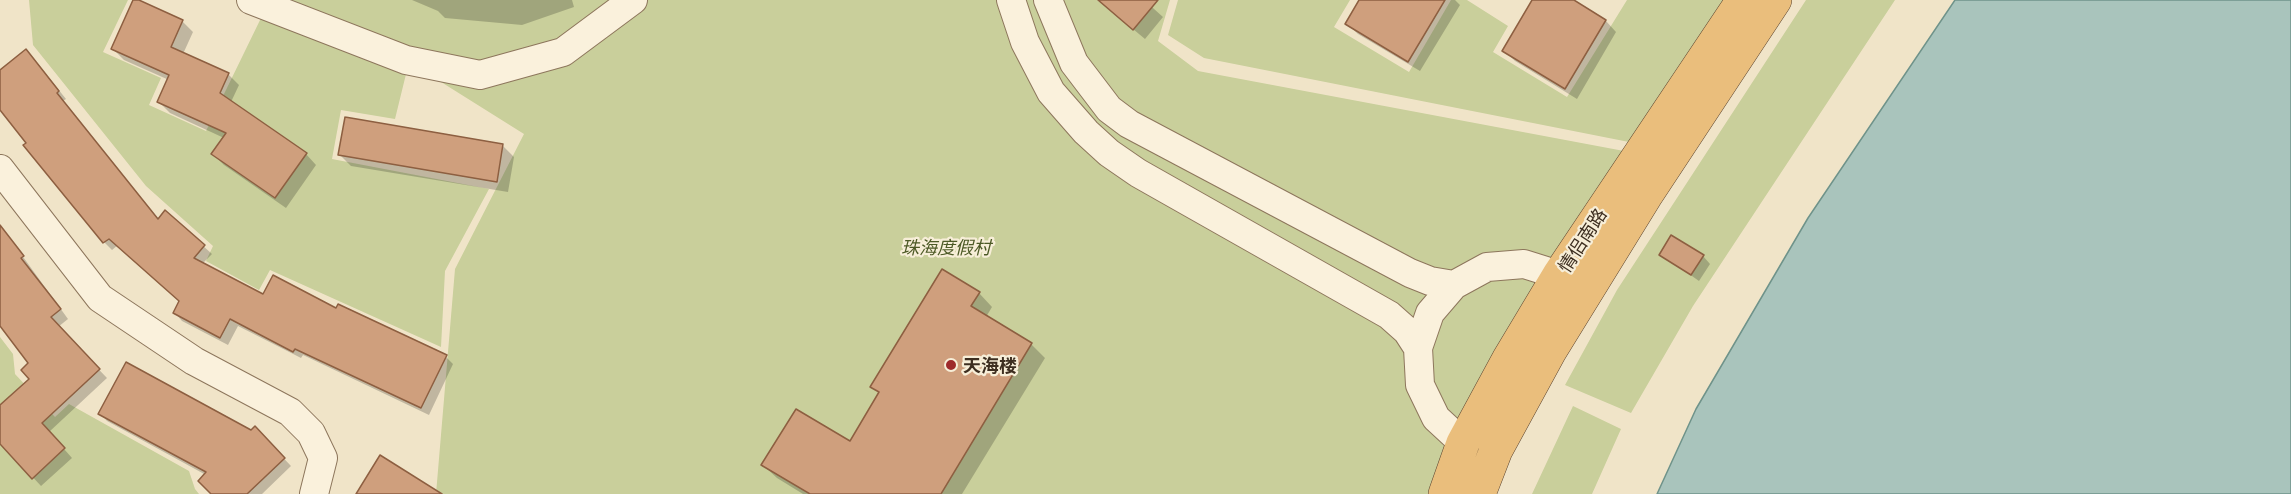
<!DOCTYPE html>
<html>
<head>
<meta charset="utf-8">
<style>
	body { margin:0 }
	canvas { display:block; background:#f0e4c8 }
</style>
</head>
<body>
<canvas width="2291" height="494"></canvas>
<script>
const g = document.querySelector('canvas').getContext('2d');
g.lineJoin = 'round';
function fillPath(path, color) { g.fillStyle = color; g.fill(path, 'evenodd'); }
const shape = rows => new Path2D(rows.map(r => 'M' + r).join(''));
function trace(path, color, width, dash) { g.strokeStyle = color; g.lineWidth = width; g.lineCap = dash ? 'butt' : 'round'; g.setLineDash(dash || []); g.stroke(path); }
function write(font, color, halo, rows, align = 'center') {
  g.font = font + ' Georgia,"Noto Sans SC",serif'; g.lineWidth = 4.5; g.setLineDash([]); g.textBaseline = 'middle'; g.strokeStyle = halo; g.fillStyle = color; for (const [text, x, y, turn = 0] of rows) {
    g.save(); g.translate(x, y); g.rotate((+turn || 0) * Math.PI / 180); g.textAlign = isNaN(turn) ? turn : align; if (halo) g.strokeText(text, 0, 0); g.fillText(text, 0, 0); g.restore();
  }
}
const green = shape([
	[29,0,128,0,103,52,161,78,149,105,206,131,262,16,407,70,395,119,341,110,332,159,489,189,445,271,441,347,270,270,259,290,206,261,213,246,146,186,33,45],
	[251,0,1170,0,1158,41,1198,71,1640,154,1444,494,436,494,455,269,524,134,406,60],
	[1178,0,1350,0,1334,27,1409,72,1451,0,1467,0,1508,26,1493,52,1567,97,1627,0,1725,0,1629,142,1204,58,1168,35],
	[1806,0,1895,0,1693,306,1631,413,1565,385,1617,290],
	[0,337,13,354,15,374,55,417,69,404,189,471,195,489,199,494,0,494],
	[1573,406,1621,429,1592,494,1532,494]
]);
const water = shape([
	[1955,0,2291,0,2291,494,1657,494,1696,409,1808,218,1955,0]
]);
const shadow = shape([
	[135,0,182,21,193,32,183,54,228,74,239,85,231,102,306,154,316,165,286,208,224,165,213,154,224,138,170,113,159,102,169,80,124,60,113,49],
	[412,0,572,0,574,7,522,25,445,18,438,11],
	[1098,0,1144,0,1163,17,1145,39],
	[1361,0,1455,0,1460,5,1420,71,1358,34,1347,24],
	[1534,0,1571,0,1606,21,1616,32,1577,99,1515,61,1504,50],
	[34,59,66,99,63,101,159,220,166,212,212,254,202,264,264,296,337,310,446,357,453,364,429,415,303,355,301,358,238,326,228,345,182,321,175,313,181,301,118,245,112,250,104,242,25,145,28,143,0,108,0,72],
	[503,146,514,157,508,192,351,166,340,155],
	[0,225,68,319,58,327,107,378,49,432,72,458,41,486,0,442,0,407,31,379,30,363,0,322],
	[1661,254,1703,256,1710,264,1699,281],
	[979,293,992,307,986,317,1031,344,1045,358,962,494,803,494,777,478,763,465,850,443,880,394,872,387],
	[100,413,251,432,255,428,291,466,262,494,213,494,206,475,107,421]
]);
const building = shape([
	[133,0,139,0,183,20,171,47,229,73,220,93,307,153,275,198,211,154,226,133,157,102,169,75,111,49,133,0],
	[1098,0,1158,0,1133,30,1098,0],
	[1359,0,1445,0,1408,62,1345,24,1359,0],
	[1532,0,1574,0,1606,20,1565,89,1502,51,1532,0],
	[26,49,59,91,57,93,158,219,165,210,205,245,194,258,263,294,273,275,336,308,338,304,447,355,421,408,295,349,293,352,230,319,220,338,173,313,179,301,109,239,103,243,23,145,26,143,0,110,0,70,26,49],
	[345,117,503,144,497,182,338,155,345,117],
	[0,225,24,256,21,258,61,309,51,317,100,369,42,423,65,448,32,479,0,444,0,405,29,379,21,370,28,363,0,326,0,225],
	[1671,235,1704,255,1691,275,1659,255,1671,235],
	[942,269,980,292,971,306,1032,343,941,494,810,494,761,465,796,409,850,441,879,392,870,387,942,269],
	[126,362,251,430,255,426,285,458,247,494,211,494,198,481,206,472,98,414,126,362],
	[380,455,442,494,356,494,380,455]
]);
const minor = shape([
	[251,0,406,60,480,75,563,52,633,0],
	[1011,0,1025,42,1051,92,1086,132,1109,153,1138,173,1389,315,1407,331,1418,348],
	[1048,0,1074,63,1109,109,1129,124,1410,273,1430,281,1454,285],
	[0,169,100,298,194,361,290,412,311,433,323,458,314,494],
	[1463,443,1436,418,1420,385,1418,348,1430,313,1454,285,1487,267,1524,264,1559,275]
]);
const trunk = shape([
	[1445,494,1463,443,1508,360,1559,275,1743,0],
	[1479,494,1496,450,1550,351,1645,197,1775,0]
]);
const markers = [
	[951,365,6,"#9e2a2b"]
];
const streetNames = [
	["情侣南路",1582,240,-57]
];
const parkNames = [
	["珠海度假村",946,247]
];
const poiNames = [
	["天海楼",963,365]
];
fillPath(green, '#c9cf9b');
fillPath(water, '#a9c4bc');
trace(water, '#6f938a', 1.5);
fillPath(shadow, '#0003');
fillPath(building, '#cf9f7d');
trace(building, '#8d5f41', 1.5);
trace(minor, '#8d765c', 30);
trace(trunk, '#5b4430', 34);
trace(minor, '#faf1dc', 28);
trace(trunk, '#eabe7c', 33);
for (const [x, y, r, color] of markers) { const dot = new Path2D(); dot.arc(x, y, r, 0, 2 * Math.PI); g.fillStyle = color; g.fill(dot); trace(dot, '#f7eed8', 2); }
write('18px', '#3d2e20', '#f7eed8', streetNames);
write('italic 18px', '#4d5a26', '#f7eed8', parkNames);
write('bold 18px', '#3d2e20', '#f7eed8', poiNames, 'left');
</script>
</body>
</html>
